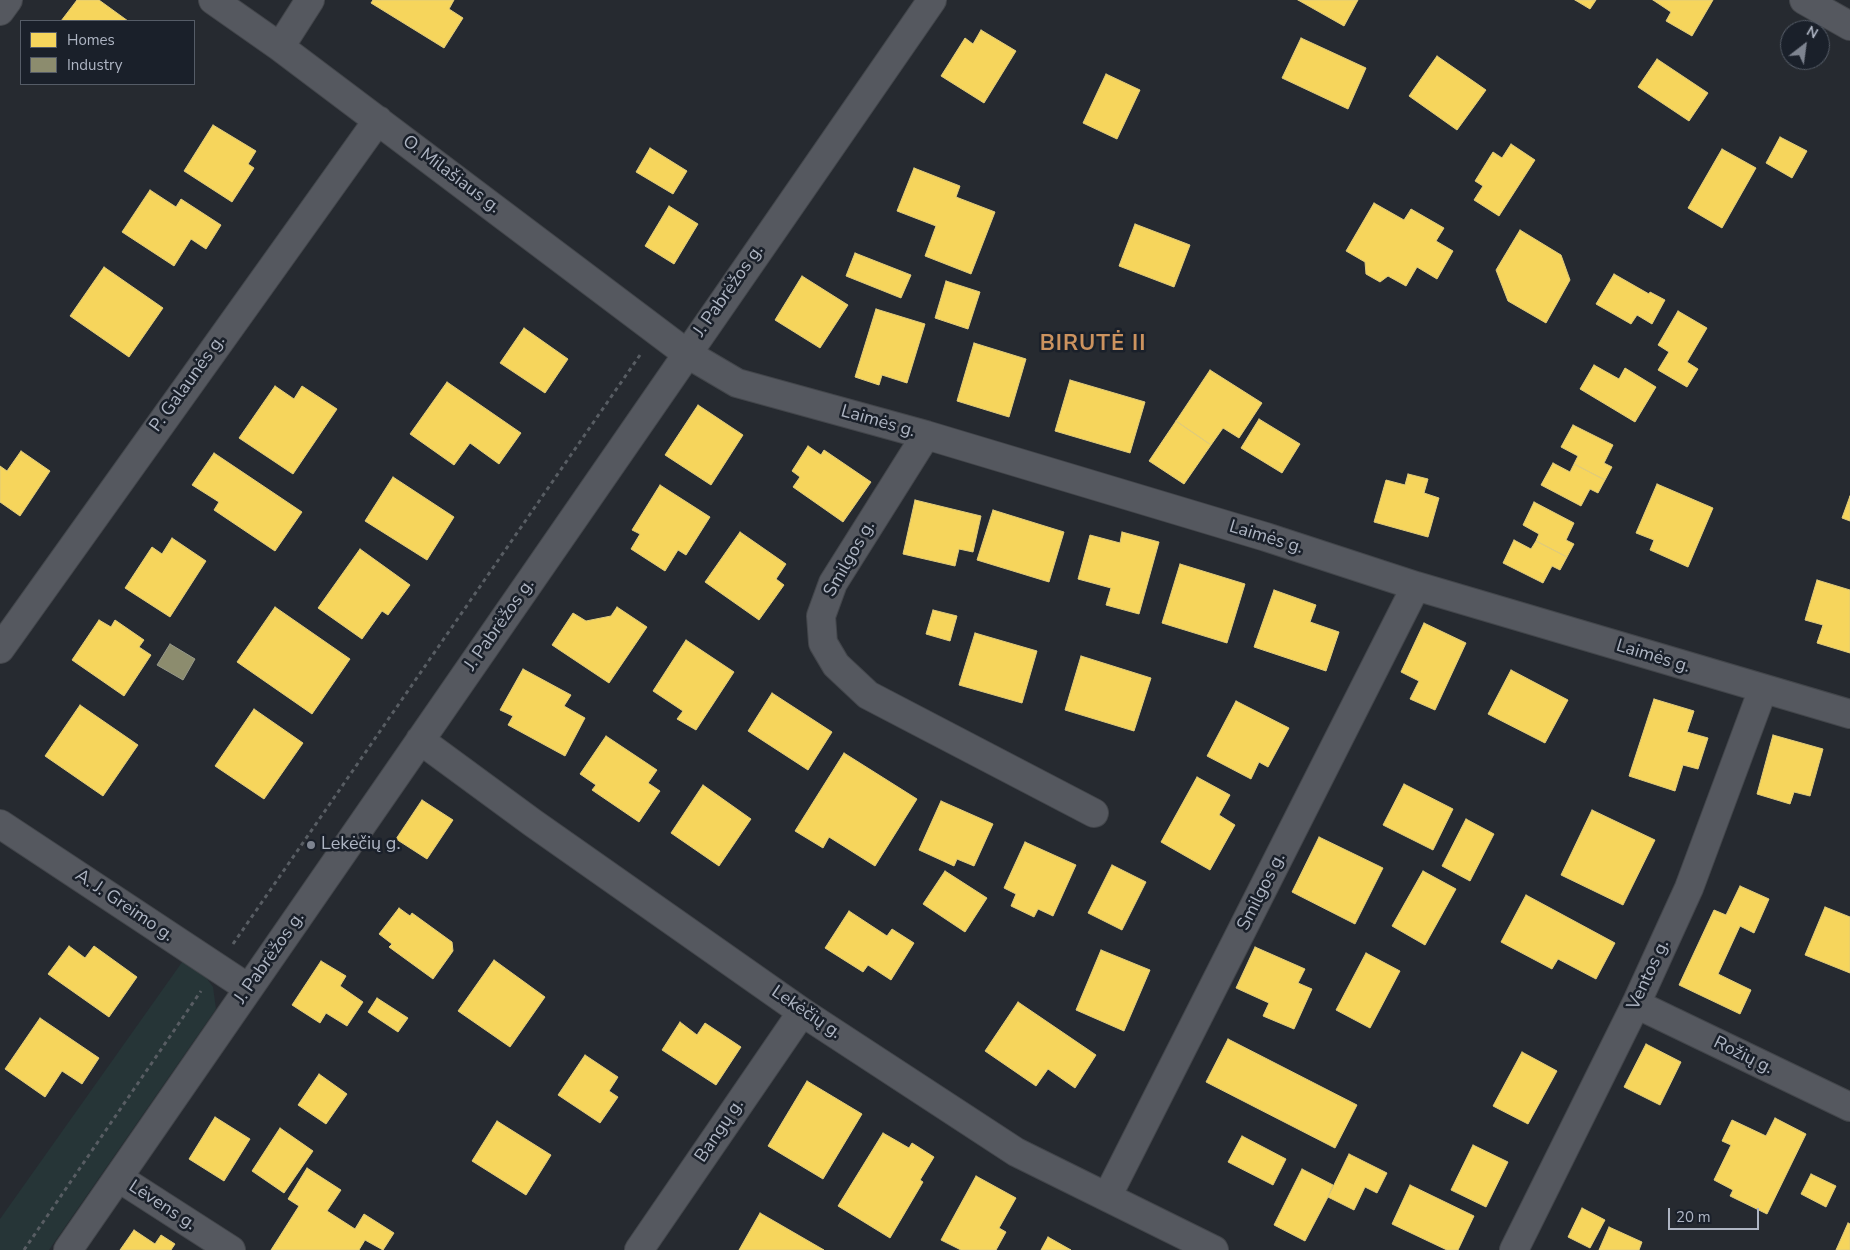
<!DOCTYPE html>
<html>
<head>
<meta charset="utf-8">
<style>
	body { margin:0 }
	#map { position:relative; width:1850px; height:1250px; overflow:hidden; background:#262a30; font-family:"Nunito Sans",sans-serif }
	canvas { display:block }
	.legend { position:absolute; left:20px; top:20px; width:175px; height:65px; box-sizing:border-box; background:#1a202a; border:1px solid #555c67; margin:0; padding:6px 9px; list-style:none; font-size:15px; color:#aeb5c3 }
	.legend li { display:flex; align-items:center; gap:10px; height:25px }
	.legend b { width:25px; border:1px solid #555c67 }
	.north { position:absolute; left:1780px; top:20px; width:50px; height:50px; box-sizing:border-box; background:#1a202a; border:1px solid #555c67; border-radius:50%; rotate:30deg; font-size:14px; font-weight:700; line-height:20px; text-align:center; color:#aeb5c3 }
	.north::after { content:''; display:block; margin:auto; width:18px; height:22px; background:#7e8490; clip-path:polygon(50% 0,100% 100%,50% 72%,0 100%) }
	.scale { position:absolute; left:1668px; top:1208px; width:91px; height:22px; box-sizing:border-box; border:2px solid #aeb5c3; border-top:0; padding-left:6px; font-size:15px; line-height:18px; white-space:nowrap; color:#aeb5c3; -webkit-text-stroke:4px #1a202a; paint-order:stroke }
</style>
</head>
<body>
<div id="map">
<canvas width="1850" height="1250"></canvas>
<ul class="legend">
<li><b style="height:14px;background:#f6d55c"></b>Homes</li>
<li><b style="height:14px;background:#8c8c6e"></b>Industry</li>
</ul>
<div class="north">N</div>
<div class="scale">20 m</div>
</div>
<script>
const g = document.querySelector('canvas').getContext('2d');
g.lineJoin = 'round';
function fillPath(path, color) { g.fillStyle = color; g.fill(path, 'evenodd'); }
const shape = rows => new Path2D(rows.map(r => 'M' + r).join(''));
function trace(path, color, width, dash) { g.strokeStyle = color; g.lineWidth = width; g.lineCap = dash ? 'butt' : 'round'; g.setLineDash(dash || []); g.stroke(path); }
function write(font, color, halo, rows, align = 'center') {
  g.font = font + ' "Nunito Sans",sans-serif'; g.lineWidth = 5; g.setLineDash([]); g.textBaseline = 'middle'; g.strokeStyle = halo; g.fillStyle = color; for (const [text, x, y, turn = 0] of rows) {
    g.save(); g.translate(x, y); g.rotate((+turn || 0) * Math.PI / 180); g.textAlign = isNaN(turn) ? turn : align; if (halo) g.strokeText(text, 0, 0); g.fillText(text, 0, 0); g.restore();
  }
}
const green = shape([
	[185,958,200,969,213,987,216,1009,49,1250,0,1250,0,1219]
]);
const homes = shape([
	[77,0,99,0,128,21,61,21,77,0],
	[373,0,454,0,449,9,463,18,444,48,371,3,373,0],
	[1298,0,1358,0,1344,26,1298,0],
	[1575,0,1596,0,1590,9,1575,0],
	[1653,0,1713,0,1692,36,1666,21,1671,12,1653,0],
	[981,30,1016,51,984,103,941,76,965,38,973,44,981,30],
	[1301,38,1366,68,1348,109,1282,78,1301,38],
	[1437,56,1486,90,1457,130,1409,96,1437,56],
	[1657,59,1708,93,1689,121,1638,87,1657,59],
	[1106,74,1140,90,1117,139,1083,123,1106,74],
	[213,125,256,151,248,164,254,168,232,202,184,171,213,125],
	[1780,137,1807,151,1792,178,1766,163,1780,137],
	[1511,144,1535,160,1499,216,1474,200,1483,186,1475,181,1493,152,1502,158,1511,144],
	[650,148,687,171,673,194,636,172,650,148],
	[1722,149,1756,168,1722,228,1688,208,1722,149],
	[914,168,960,186,956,197,995,212,971,274,925,256,936,226,897,211,914,168],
	[150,190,176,207,181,199,221,225,206,249,191,239,174,266,122,232,150,190],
	[1374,203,1404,220,1411,209,1444,228,1436,241,1453,251,1437,279,1417,267,1406,286,1388,276,1380,282,1366,274,1365,262,1346,251,1374,203],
	[669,206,698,224,674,264,645,246,669,206],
	[1135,224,1190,245,1174,287,1119,266,1135,224],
	[1520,230,1561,255,1570,280,1546,323,1508,301,1496,270,1520,230],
	[855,253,911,275,901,298,846,276,855,253],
	[104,267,163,308,129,357,70,316,104,267],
	[1614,274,1649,294,1650,292,1665,300,1652,324,1637,315,1631,324,1596,304,1614,274],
	[802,276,848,305,820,348,775,320,802,276],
	[946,281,980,292,968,329,935,318,946,281],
	[876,309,925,324,907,383,882,375,879,385,855,377,876,309],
	[1678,311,1707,328,1687,362,1698,369,1687,387,1658,370,1669,352,1658,345,1678,311],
	[524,328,568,359,545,393,500,363,524,328],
	[974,343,1026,359,1009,417,957,401,974,343],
	[1594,365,1619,379,1625,368,1656,387,1635,422,1580,389,1594,365],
	[1210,370,1262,403,1239,438,1223,428,1211,445,1176,421,1210,370],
	[1070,380,1145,402,1130,453,1055,431,1070,380],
	[447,382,521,433,499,464,470,443,454,465,410,434,447,382],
	[275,386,294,399,302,386,337,409,293,474,239,438,275,386],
	[698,405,743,435,711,485,665,455,698,405],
	[1259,419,1300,444,1282,473,1241,448,1259,419],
	[1176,421,1211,445,1184,484,1149,461,1176,421],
	[1573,425,1613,445,1604,463,1612,467,1605,480,1574,464,1578,456,1561,447,1573,425],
	[808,446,821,455,824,450,871,482,843,522,793,487,800,477,792,471,808,446],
	[21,451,50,471,20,516,0,502,0,466,7,471,21,451],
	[214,453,302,512,275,551,214,510,219,502,192,485,214,453],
	[1553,463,1570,472,1574,464,1605,480,1598,493,1590,489,1581,506,1541,485,1553,463],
	[1408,474,1428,479,1424,493,1439,498,1428,537,1374,522,1386,480,1405,485,1408,474],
	[393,477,454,517,427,560,365,521,393,477],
	[1657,484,1713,508,1688,567,1650,550,1654,540,1636,533,1657,484],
	[660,485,710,517,686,555,678,550,665,571,631,549,640,534,632,530,660,485],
	[1850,496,1850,521,1842,518,1850,496],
	[915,500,981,516,973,552,959,549,955,566,903,554,915,500],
	[1534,502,1574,523,1566,540,1574,544,1567,557,1536,541,1539,534,1523,525,1534,502],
	[993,510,1064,532,1049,582,977,560,993,510],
	[740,532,786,564,776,579,784,585,759,620,705,582,740,532],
	[1122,532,1159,542,1139,614,1106,605,1111,588,1078,579,1090,535,1120,543,1122,532],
	[172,538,206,561,170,617,125,588,152,547,162,554,172,538],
	[1514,540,1531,549,1536,541,1567,557,1560,570,1552,566,1543,583,1503,563,1514,540],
	[360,549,410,585,388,615,382,611,362,639,318,608,360,549],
	[1180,564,1245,584,1227,643,1162,623,1180,564],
	[1817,580,1850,590,1850,653,1817,643,1823,625,1805,620,1817,580],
	[1274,590,1316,605,1310,622,1339,632,1326,671,1254,647,1274,590],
	[275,607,350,659,312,714,237,662,275,607],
	[617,607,647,627,609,683,552,645,573,613,586,621,611,616,617,607],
	[933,610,957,616,950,641,926,634,933,610],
	[99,620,111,627,115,620,144,640,139,647,151,655,124,696,72,660,99,620],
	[1424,623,1466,643,1435,710,1410,699,1419,681,1401,672,1424,623],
	[975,633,1037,651,1022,703,959,685,975,633],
	[686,640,734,672,696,730,677,719,683,711,653,691,686,640],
	[1081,656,1151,678,1134,731,1065,710,1081,656],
	[523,669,571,695,564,706,585,718,565,756,508,725,513,716,500,710,523,669],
	[1511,670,1568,700,1545,743,1488,714,1511,670],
	[772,693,832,732,808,770,748,731,772,693],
	[1654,699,1694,711,1687,732,1708,738,1698,769,1683,765,1675,791,1629,776,1654,699],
	[1236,701,1289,728,1268,767,1259,762,1251,779,1207,756,1236,701],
	[80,705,138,745,103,796,45,756,80,705],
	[254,709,303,743,264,799,215,766,254,709],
	[1773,735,1823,749,1810,796,1794,792,1790,804,1757,794,1773,735],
	[606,736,657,770,648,783,660,791,639,822,592,790,596,785,580,774,606,736],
	[844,753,917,799,875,866,829,837,823,848,795,831,844,753],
	[1197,777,1230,795,1219,815,1235,825,1210,870,1161,842,1197,777],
	[1404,784,1453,809,1433,850,1383,825,1404,784],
	[703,785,751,819,719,866,671,833,703,785],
	[422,800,453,820,427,859,396,839,422,800],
	[941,801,993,824,974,866,957,859,954,866,919,850,941,801],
	[1592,810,1655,840,1623,905,1561,875,1592,810],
	[1466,819,1494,834,1470,881,1442,866,1466,819],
	[1319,837,1383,868,1355,924,1292,892,1319,837],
	[1025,842,1076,865,1053,916,1038,909,1034,917,1011,906,1016,894,1004,888,1025,842],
	[1112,865,1146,882,1122,930,1088,913,1112,865],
	[945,871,987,898,965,932,923,904,945,871],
	[1423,871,1456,889,1425,945,1392,926,1423,871],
	[1740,886,1769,899,1754,933,1740,926,1718,974,1751,990,1740,1014,1679,985,1714,910,1726,915,1740,886],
	[1526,895,1615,943,1596,979,1558,959,1552,969,1501,942,1526,895],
	[1825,907,1850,917,1850,973,1805,955,1825,907],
	[399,908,410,916,412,913,452,942,453,951,433,979,389,947,392,944,379,934,399,908],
	[849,911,887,936,892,929,914,943,891,980,868,965,863,972,825,948,849,911],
	[69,946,85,958,94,946,137,977,109,1017,48,974,69,946],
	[1255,947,1305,969,1298,983,1312,989,1294,1029,1263,1016,1269,1003,1236,988,1255,947],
	[1101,950,1150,970,1124,1031,1076,1010,1101,950],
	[1366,953,1400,971,1370,1028,1336,1010,1366,953],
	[494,960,545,997,510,1047,458,1011,494,960],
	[321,961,346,976,340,986,363,1002,347,1026,326,1013,320,1023,292,1005,321,961],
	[377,998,408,1018,398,1032,368,1012,377,998],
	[1018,1002,1096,1055,1075,1088,1048,1069,1036,1086,985,1051,1018,1002],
	[40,1018,99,1058,82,1084,62,1071,45,1097,5,1069,40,1018],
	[680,1022,697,1035,705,1023,741,1047,716,1085,662,1050,680,1022],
	[1228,1039,1357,1105,1335,1148,1206,1082,1228,1039],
	[1646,1044,1681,1062,1660,1105,1624,1087,1646,1044],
	[1522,1052,1557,1071,1528,1124,1493,1106,1522,1052],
	[585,1055,618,1077,609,1091,618,1097,600,1123,558,1095,585,1055],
	[319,1074,347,1094,326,1124,298,1105,319,1074],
	[807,1081,862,1114,823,1179,768,1146,807,1081],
	[215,1117,250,1139,224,1181,189,1159,215,1117],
	[1775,1118,1806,1134,1767,1214,1730,1196,1733,1190,1714,1180,1731,1145,1722,1141,1732,1120,1766,1136,1775,1118],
	[497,1121,551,1155,526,1195,472,1161,497,1121],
	[280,1128,313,1151,284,1193,252,1171,280,1128],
	[883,1133,909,1148,912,1143,934,1157,920,1180,923,1182,890,1238,838,1206,883,1133],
	[1242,1136,1286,1159,1273,1185,1228,1162,1242,1136],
	[1473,1145,1508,1162,1486,1207,1451,1190,1473,1145],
	[1349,1154,1387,1173,1377,1193,1365,1187,1354,1210,1328,1197,1349,1154],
	[307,1168,341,1190,327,1211,355,1229,364,1214,394,1233,383,1250,365,1240,359,1250,271,1250,299,1206,288,1199,307,1168],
	[1302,1169,1333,1185,1328,1197,1305,1241,1274,1225,1302,1169],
	[1811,1174,1836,1186,1826,1207,1801,1194,1811,1174],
	[976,1176,1016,1198,999,1228,1006,1232,996,1250,961,1250,941,1240,976,1176],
	[1410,1185,1474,1216,1458,1250,1447,1250,1392,1224,1410,1185],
	[1582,1208,1605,1220,1590,1248,1568,1237,1582,1208],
	[760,1213,824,1250,739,1250,760,1213],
	[1848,1223,1850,1224,1850,1250,1836,1250,1848,1223],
	[1609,1227,1642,1242,1639,1250,1599,1250,1609,1227],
	[134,1230,155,1244,161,1235,175,1244,171,1250,120,1250,134,1230],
	[1048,1237,1071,1250,1041,1250,1048,1237]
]);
const industry = shape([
	[170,644,195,659,183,680,157,665,170,644]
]);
const path = shape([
	[233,944,640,355],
	[24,1250,201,991]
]);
const minor = shape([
	[213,0,280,47,686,353,737,383,926,435,1266,537,1416,586,1850,714],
	[1804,0,1850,26],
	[0,11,8,0],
	[280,47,310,0],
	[926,435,833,583,821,616,823,643,836,665,868,695,1094,813],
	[0,649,378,120],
	[420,740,533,823,802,1012,1016,1152,1214,1250],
	[0,824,248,988],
	[1636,1004,1850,1107],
	[119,1178,231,1250],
	[1107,1197,1416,586],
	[68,1250,932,0],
	[639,1250,802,1012],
	[1514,1250,1636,1004,1689,888,1763,689]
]);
const markers = [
	[311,845,5,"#7e8490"]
];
const streetNames = [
	["O. Milašiaus g.",451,175,37],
	["J. Pabrėžos g.",729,291,-55],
	["P. Galaunės g.",188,384,-54],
	["Laimės g.",878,422,16],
	["Laimės g.",1266,538,17],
	["Smilgos g.",850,559,-60],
	["J. Pabrėžos g.",500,625,-55],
	["Laimės g.",1653,657,17],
	["Smilgos g.",1262,892,-63],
	["A. J. Greimo g.",124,906,34],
	["J. Pabrėžos g.",270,958,-55],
	["Ventos g.",1649,975,-65],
	["Lekėčių g.",806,1013,34],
	["Rožių g.",1743,1056,26],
	["Bangų g.",720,1131,-56],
	["Lėvens g.",162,1206,33]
];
const poiNames = [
	["Lekėčių g.",321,845]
];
const districtNames = [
	["BIRUTĖ II",1093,345]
];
fillPath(green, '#263537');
fillPath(homes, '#f6d55c');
trace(homes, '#e0cb7b', 1);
fillPath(industry, '#8c8c6e');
trace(industry, '#969888', 1);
trace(minor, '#43464b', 30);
trace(path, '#585d63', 3, [4, 4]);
trace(minor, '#55585f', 28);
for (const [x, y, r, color] of markers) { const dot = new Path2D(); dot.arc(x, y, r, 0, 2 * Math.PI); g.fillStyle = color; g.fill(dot); trace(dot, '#1a202a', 2); }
write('18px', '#aeb5c3', '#1a202a', streetNames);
write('18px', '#aeb5c3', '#1a202a', poiNames, 'left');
g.letterSpacing = '1px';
write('bold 22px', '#cc935f', '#1a202a', districtNames);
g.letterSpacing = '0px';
</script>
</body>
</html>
